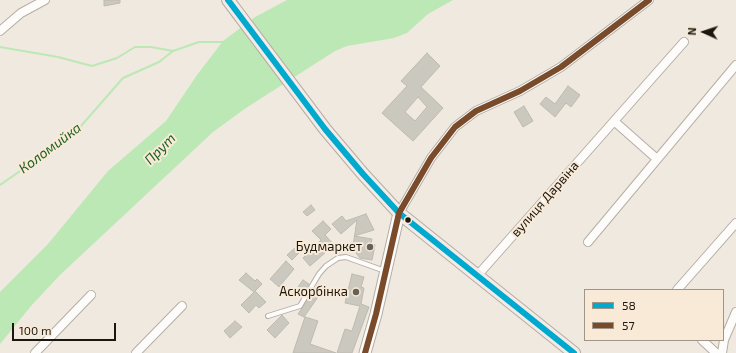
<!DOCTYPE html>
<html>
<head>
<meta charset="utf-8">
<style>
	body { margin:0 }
	#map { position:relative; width:736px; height:353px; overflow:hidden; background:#f0e9df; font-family:"Exo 2",sans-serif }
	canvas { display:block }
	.legend { position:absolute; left:584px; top:289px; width:140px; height:52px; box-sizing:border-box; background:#f8ead7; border:1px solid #a09687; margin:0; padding:5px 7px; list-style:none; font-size:12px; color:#1b1710 }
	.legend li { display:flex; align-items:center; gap:8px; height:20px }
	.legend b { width:20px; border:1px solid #a09687 }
	.north { position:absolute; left:684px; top:12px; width:40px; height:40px; -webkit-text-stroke:3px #f8ead7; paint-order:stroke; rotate:273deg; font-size:11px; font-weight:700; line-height:16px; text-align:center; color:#1b1710 }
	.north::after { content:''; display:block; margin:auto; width:14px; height:18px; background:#1b1710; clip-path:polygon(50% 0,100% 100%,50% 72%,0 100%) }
	.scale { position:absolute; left:12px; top:323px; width:104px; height:18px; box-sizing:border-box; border:2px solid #1b1710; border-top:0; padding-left:5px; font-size:12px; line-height:14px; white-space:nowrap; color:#1b1710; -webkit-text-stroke:3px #f8ead7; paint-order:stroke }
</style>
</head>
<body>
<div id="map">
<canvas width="736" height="353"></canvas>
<ul class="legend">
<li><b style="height:5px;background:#00a9ce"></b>58</li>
<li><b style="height:5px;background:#7a4b2a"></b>57</li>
</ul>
<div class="north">N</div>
<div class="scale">100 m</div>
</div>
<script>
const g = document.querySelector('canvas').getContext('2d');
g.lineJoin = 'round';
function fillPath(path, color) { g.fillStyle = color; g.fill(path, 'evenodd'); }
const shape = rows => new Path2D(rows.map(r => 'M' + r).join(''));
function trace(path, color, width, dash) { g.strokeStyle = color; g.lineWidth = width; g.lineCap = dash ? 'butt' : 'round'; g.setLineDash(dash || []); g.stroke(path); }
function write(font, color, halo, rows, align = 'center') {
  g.font = font + ' "Exo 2",sans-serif'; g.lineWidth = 4; g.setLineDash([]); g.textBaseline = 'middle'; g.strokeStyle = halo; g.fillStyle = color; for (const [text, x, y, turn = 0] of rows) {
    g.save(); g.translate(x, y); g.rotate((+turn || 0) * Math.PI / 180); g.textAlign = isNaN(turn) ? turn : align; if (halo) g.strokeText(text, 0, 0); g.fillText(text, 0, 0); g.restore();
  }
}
const water = shape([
	[287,0,453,0,428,14,407,33,394,38,347,46,335,51,246,108,213,132,60,275,31,306,0,344,0,292,48,244,108,171,166,121,197,75,223,41,255,17]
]);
const stream = shape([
	[0,47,58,57,92,66,117,58,135,47,151,47,173,51,199,42,226,42],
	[0,185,59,144,81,126,123,78,159,62,173,51]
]);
const building = shape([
	[104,0,120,0,120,3,104,6,104,0],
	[427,53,440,66,421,87,443,108,413,141,382,113,407,86,401,81,427,53],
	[418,97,427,107,415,121,405,112,418,97],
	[568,86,580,95,571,107,566,103,555,117,540,104,546,97,555,104,568,86],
	[524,106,533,121,523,127,514,112,524,106],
	[311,205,315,210,307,216,303,212,311,205],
	[366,214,374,230,354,236,372,239,371,244,375,245,372,260,360,258,356,253,357,247,353,246,357,220,341,234,332,224,342,216,346,221,366,214],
	[323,221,331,229,325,235,334,245,310,266,303,258,321,240,312,231,323,221],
	[296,247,300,252,292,260,287,255,296,247],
	[286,261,294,269,279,287,270,279,286,261],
	[246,273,255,281,257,279,262,284,255,291,266,302,259,308,256,305,249,313,241,305,254,292,239,280,246,273],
	[352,274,364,277,361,287,364,288,361,304,369,307,352,353,337,353,345,329,352,331,360,306,345,303,352,274],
	[303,280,309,284,304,291,298,287,303,280],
	[312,293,318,297,304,317,298,314,312,293],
	[282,315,289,323,275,338,267,330,282,315],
	[305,317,318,321,310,344,336,353,293,353,305,317],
	[235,321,242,327,230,338,224,331,235,321]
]);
const lane = shape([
	[268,316,300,306,319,274,326,266,338,258,346,257,385,271]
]);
const street = shape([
	[0,31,21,13,45,0],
	[614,121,657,159],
	[399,213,431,158,455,127,476,111,520,91,561,67,649,0],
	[588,242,736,65],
	[477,276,684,42],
	[677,290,736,223],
	[702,340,716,353],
	[35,353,91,295],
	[136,353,182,306],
	[722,353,724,340,736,312]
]);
const secondary = shape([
	[365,353,376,314,399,213]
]);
const primary = shape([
	[228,0,325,129,363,174,399,213,574,353]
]);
const bus1 = shape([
	[228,0,325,129,363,174,399,213,574,353]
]);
const bus2 = shape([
	[365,353,376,314,399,213,431,158,455,127,476,111,520,91,561,67,649,0]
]);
const markers = [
	[408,220,3.5,"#1b1710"],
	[370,247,4,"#666058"],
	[356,292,4,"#666058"]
];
const streetNames = [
	["вулиця Дарвіна",545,199,-49]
];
const poiNames = [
	["Будмаркет",362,247],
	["Аскорбінка",348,292]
];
const waterNames = [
	["Коломийка",50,148,-37],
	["Прут",160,149,-45]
];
fillPath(water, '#bce8b5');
trace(stream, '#bce8b5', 2);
fillPath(building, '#cbc8c0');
trace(building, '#bdbab1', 1);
trace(lane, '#b4aea6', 6);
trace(street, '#b4aea6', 10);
trace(secondary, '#b4aea6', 13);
trace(primary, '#b9aba2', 14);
trace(lane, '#fdfcfa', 4);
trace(street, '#fdfcfa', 8);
trace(secondary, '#fdfcfa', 11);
trace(primary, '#f3ebe7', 12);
trace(bus1, '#00a9ce', 6);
trace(bus2, '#7a4b2a', 6);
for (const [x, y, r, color] of markers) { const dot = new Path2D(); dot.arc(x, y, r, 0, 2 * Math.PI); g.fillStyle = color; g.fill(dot); trace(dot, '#f8ead7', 1.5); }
write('13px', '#1b1710', '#f8ead7', streetNames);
write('13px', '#1b1710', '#f8ead7', poiNames, 'right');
write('italic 14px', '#1f6022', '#f8ead7', waterNames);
</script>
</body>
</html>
